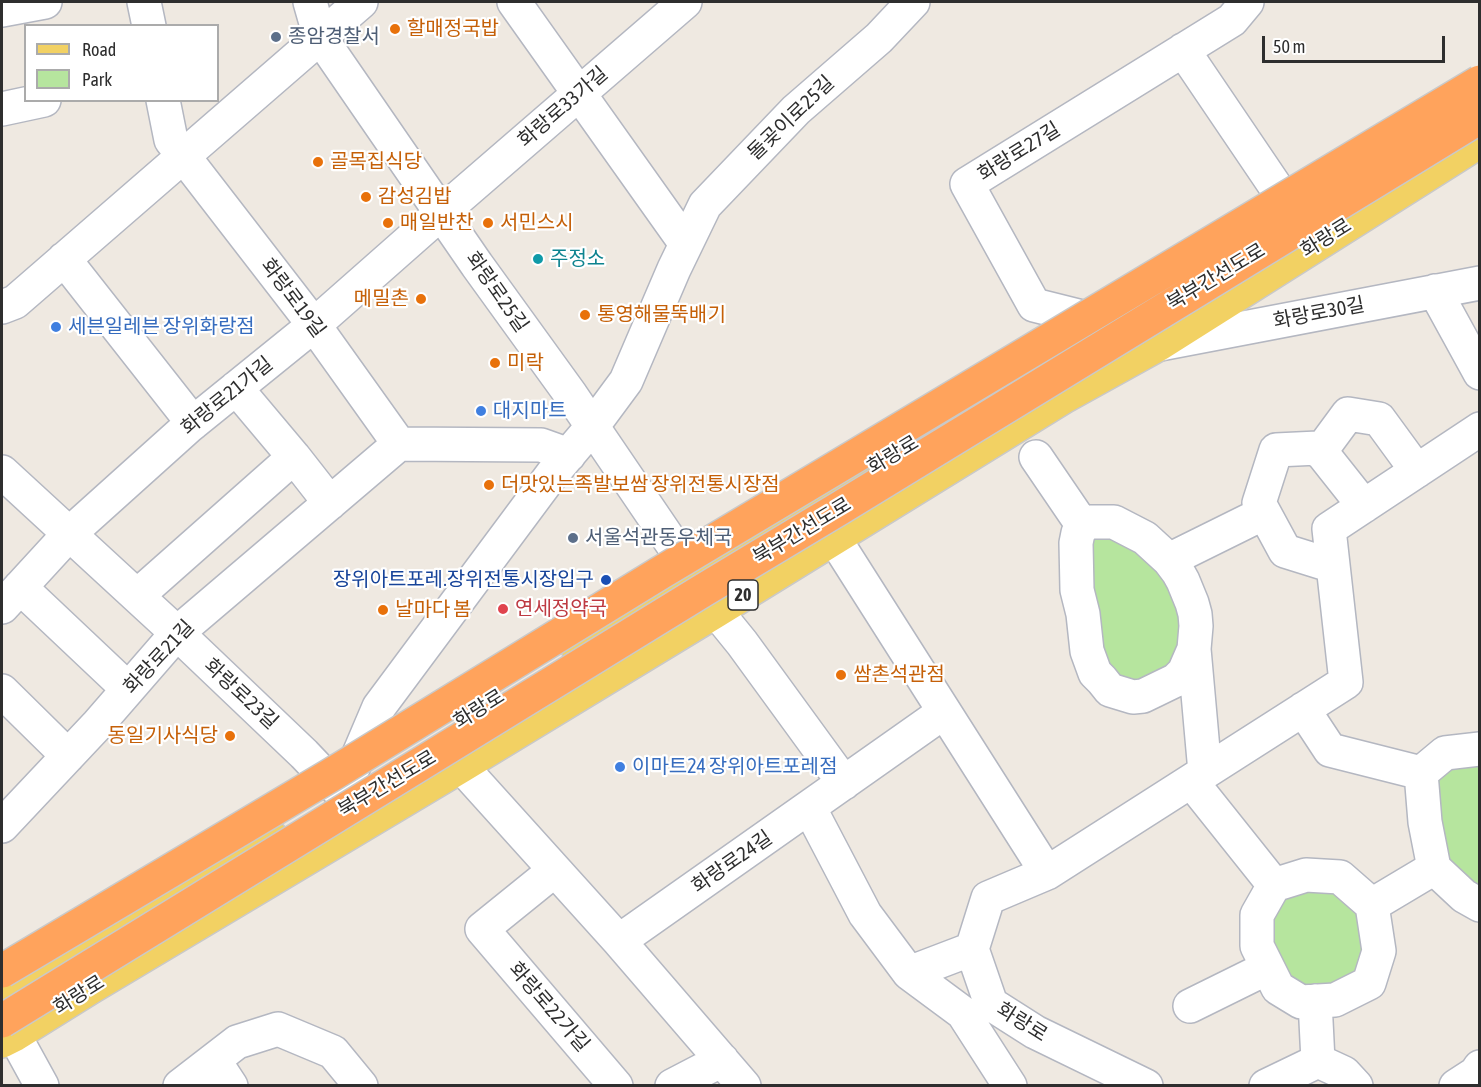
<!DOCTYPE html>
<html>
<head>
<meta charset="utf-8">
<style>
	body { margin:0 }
	#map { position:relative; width:1481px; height:1087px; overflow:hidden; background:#efe9e1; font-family:"Asap Condensed",sans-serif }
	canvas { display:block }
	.frame { position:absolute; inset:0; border:3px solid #2e2e2e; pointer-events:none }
	.legend { position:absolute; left:24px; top:24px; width:195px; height:78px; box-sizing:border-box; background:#fff; border:2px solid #ababab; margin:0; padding:8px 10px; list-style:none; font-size:18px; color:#2e2e2e }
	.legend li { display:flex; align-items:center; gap:12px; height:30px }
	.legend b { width:30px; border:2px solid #ababab }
	.scale { position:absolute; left:1262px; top:36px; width:183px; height:27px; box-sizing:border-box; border:3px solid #2e2e2e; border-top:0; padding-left:8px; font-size:18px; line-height:21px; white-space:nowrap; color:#2e2e2e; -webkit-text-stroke:4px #fff; paint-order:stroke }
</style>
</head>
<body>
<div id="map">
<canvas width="1481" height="1087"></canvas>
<div class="frame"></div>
<ul class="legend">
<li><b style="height:8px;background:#f2d163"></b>Road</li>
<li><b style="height:16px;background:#b6e59e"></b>Park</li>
</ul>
<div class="scale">50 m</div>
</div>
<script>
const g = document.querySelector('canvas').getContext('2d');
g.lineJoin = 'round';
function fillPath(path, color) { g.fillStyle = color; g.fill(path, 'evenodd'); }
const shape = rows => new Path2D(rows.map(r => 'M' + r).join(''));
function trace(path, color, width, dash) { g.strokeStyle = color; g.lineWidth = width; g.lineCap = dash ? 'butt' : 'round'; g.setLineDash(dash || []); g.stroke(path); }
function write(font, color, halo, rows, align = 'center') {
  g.font = font + ' "Asap Condensed","Noto Sans KR",sans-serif'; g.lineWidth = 4.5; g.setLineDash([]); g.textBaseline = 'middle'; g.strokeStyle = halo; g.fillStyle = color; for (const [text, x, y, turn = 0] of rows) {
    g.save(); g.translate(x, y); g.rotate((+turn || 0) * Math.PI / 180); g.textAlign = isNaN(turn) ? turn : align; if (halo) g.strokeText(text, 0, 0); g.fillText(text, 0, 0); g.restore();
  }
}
const green = shape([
	[1090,522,1114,522,1188,593,1189,662,1154,691,1110,690,1084,626],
	[1479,750,1479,902,1434,868,1421,773],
	[1306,875,1372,905,1369,983,1301,1002,1257,915]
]);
const minor = shape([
	[144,2,149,26],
	[310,2,320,37,477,265,571,395,694,576],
	[514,2,686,244],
	[2,10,45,2],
	[1183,50,1292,211],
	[163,100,171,140,314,325,399,444],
	[2,109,44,100],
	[64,259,193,423],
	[1435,291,1480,373],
	[2,307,15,302,361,2],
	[1106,323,1034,305,967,184,1232,20,1247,2],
	[1160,344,1480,283],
	[236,388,294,457,330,503],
	[1320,452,1348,414,1379,419,1417,471],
	[1036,457,1083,526,1090,522,1114,522,1145,538,1169,560,1178,572,1183,581,1192,603,1195,614,1196,626,1194,649,1184,672,1176,680,1143,696,1133,697,1110,690,1102,680,1095,673,1087,651,1083,614,1077,590,1076,543,1078,533,1083,526],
	[2,472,177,633,304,754,342,794,379,707,553,473,592,427,626,381,674,269,705,205,796,110,879,38,913,2],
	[834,538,1047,873,988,898,972,949,991,1004,1035,1032,1146,1086],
	[1169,560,1264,513],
	[1333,566,1285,551,1259,503,1276,450,1318,448,1364,506],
	[20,587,128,689],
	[137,596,294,457],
	[2,607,69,534,188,427,314,325,441,213,685,2],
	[716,611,742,643,844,783],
	[1194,649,1205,772],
	[2,691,68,756],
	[1303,709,1330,750,1421,773,1425,822,1434,868,1372,905],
	[461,766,619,941,744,1086],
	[1421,773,1445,753,1480,749],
	[1191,781,1274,885,1257,915,1257,946,1278,988,1301,1002,1335,1000,1369,983,1379,951,1372,905,1340,877,1306,875,1274,885],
	[809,807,865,914,909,973],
	[2,826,98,724,177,633,399,444,541,445,569,455],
	[1434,868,1464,896,1480,905],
	[555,870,482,929,616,1086],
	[1047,873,1346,682,1329,529,1480,429],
	[619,941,944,712],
	[972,949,909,973,963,1013,1010,1086],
	[1315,1001,1318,1061,1344,1073,1356,1086],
	[1190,1006,1267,968],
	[14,1035,42,1086],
	[214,1060,231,1086],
	[180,1086,237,1042,278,1029,333,1052,361,1086],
	[672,1086,722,1060],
	[1266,1086,1318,1061],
	[1456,1086,1476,1073,1480,1067]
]);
const major = shape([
	[578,648,1112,321],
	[2,989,19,977,85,948,271,837],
	[2,1041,14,1035,91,987,461,766,716,611,1065,396,1159,344,1480,141]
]);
const highwayBridge = shape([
	[2,971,331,775,660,573,1480,82],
	[2,1021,702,591,840,508,1480,117]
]);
const markers = [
	[395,29,6,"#e8710a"],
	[276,37,6,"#5c6f8a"],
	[318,162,6,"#e8710a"],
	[366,197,6,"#e8710a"],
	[388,223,6,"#e8710a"],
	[488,223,6,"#e8710a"],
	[538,259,6,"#0f9aa8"],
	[421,299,6,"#e8710a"],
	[585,315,6,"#e8710a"],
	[56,327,6,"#3f7fe0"],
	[495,363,6,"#e8710a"],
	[481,411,6,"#3f7fe0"],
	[489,485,6,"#e8710a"],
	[573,538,6,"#5c6f8a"],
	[606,580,6,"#1a4fb4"],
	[503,609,6,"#e0444e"],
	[383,610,6,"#e8710a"],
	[841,675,6,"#e8710a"],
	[230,736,6,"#e8710a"],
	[620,767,6,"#3f7fe0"]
];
const shields = [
	[743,595,30]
];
const shieldNames = [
	["20",743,595]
];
const foodNames = [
	["할매정국밥",407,29],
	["골목집식당",330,162],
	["감성김밥",378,197],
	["매일반찬",400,223],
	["서민스시",500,223],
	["메밀촌",409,299,"right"],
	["통영해물뚝배기",597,315],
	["미락",507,363],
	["더맛있는족발보쌈 장위전통시장점",501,485],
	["날마다 봄",395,610],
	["쌈촌석관점",853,675],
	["동일기사식당",218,736,"right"]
];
const serviceNames = [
	["종암경찰서",288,37],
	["서울석관동우체국",585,538]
];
const streetNames = [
	["화랑로33가길",563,107,-41],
	["돌곶이로25길",791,118,-44],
	["화랑로27길",1019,152,-32],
	["화랑로",1326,238,-32],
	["북부간선도로",1216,277,-31],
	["화랑로25길",497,292,55],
	["화랑로19길",293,298,53],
	["화랑로30길",1319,313,-11],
	["화랑로21가길",227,396,-39],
	["화랑로",893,455,-31],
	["북부간선도로",802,531,-31],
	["화랑로21길",159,657,-47],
	["화랑로23길",241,694,43],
	["화랑로",479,709,-32],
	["북부간선도로",387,784,-31],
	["화랑로24길",732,862,-35],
	["화랑로",79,995,-32],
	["화랑로22가길",549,1007,49],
	["화랑로",1022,1022,32]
];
const cultureNames = [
	["주정소",550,259]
];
const shopNames = [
	["세븐일레븐 장위화랑점",68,327],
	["대지마트",493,411],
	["이마트24 장위아트포레점",632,767]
];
const transitNames = [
	["장위아트포레.장위전통시장입구",594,580]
];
const healthNames = [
	["연세정약국",515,609]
];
fillPath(green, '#b6e59e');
trace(minor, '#b4b7c1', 36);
trace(major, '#c9c9c9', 36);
trace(minor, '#fff', 33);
trace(major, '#f2d163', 33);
trace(highwayBridge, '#c9c9c9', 36, []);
trace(highwayBridge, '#ffa35c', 33);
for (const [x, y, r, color] of markers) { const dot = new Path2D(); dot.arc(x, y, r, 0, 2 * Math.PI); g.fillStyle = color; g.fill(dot); trace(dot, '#fff', 2); }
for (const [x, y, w] of shields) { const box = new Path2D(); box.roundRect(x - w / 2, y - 15, w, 30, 4.5); g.fillStyle = '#fff'; g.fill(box); trace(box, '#2e2e2e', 1.5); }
write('bold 18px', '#2e2e2e', null, shieldNames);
write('20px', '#c56008', '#fff', foodNames, 'left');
write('20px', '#4e5e75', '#fff', serviceNames, 'left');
write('20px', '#2e2e2e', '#fff', streetNames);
write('20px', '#0d838f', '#fff', cultureNames, 'left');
write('20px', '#366cbe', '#fff', shopNames, 'left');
write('20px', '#164399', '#fff', transitNames, 'right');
write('20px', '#be3a42', '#fff', healthNames, 'left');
</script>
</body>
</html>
